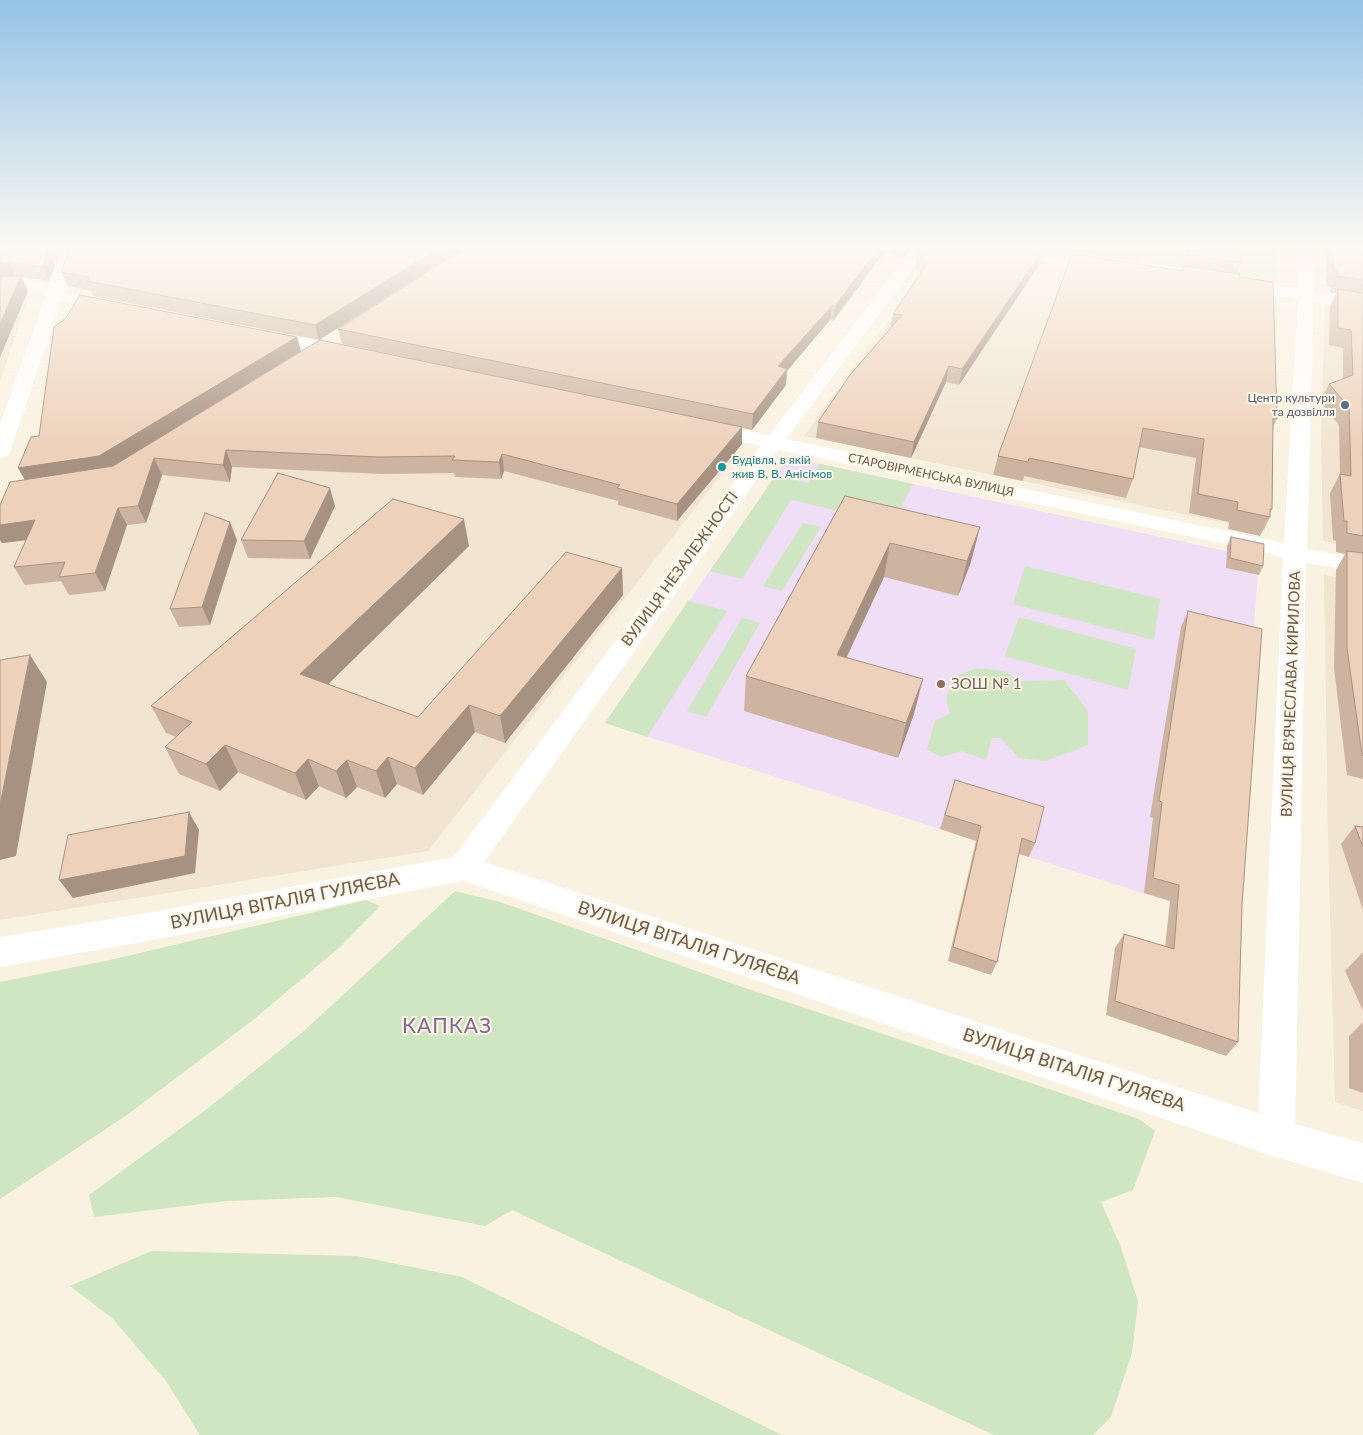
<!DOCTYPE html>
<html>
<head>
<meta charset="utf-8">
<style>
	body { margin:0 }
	canvas { display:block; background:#faf2e1 }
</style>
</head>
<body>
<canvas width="1363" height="1435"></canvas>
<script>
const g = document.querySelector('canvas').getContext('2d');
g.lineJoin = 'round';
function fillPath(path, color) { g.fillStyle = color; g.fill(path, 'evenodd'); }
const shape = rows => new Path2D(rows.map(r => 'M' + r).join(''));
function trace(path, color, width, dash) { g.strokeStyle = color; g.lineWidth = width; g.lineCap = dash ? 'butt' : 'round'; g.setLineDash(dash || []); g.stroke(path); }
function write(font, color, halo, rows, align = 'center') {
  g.font = font + ' Lato,sans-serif'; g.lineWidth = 4; g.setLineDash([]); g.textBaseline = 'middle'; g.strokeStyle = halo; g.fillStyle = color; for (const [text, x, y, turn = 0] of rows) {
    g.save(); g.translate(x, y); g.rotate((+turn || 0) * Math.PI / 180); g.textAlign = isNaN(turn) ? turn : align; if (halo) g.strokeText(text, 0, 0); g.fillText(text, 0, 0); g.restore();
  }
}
const residential = shape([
	[940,250,962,250,1278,300,1265,531,804,436],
	[20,291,29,295,0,381,0,292],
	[1325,304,1363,310,1363,549,1323,541,1321,439],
	[318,363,738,453,428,851,0,920,0,541,11,503],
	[1324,575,1363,583,1363,1111,1335,1102,1328,837]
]);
const education = shape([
	[788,457,1259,558,1231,921,605,723]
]);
const green = shape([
	[1060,250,1278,250,1277,282,1266,280],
	[820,464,913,484,893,523,791,500,742,579,710,571,776,475,808,483],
	[803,523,821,527,782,591,763,586],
	[1025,566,1160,599,1154,640,1013,604],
	[688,601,727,611,647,737,605,723],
	[1019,617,1136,649,1128,690,1005,656],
	[742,618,760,623,706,717,687,711],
	[976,668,1003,671,1021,681,1064,680,1088,711,1088,745,1046,761,1019,758,1001,738,992,738,986,760,962,751,942,757,927,750,935,721,950,714,946,699,954,677],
	[455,891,500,902,748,989,1139,1119,1155,1131,1133,1190,1101,1202,1120,1245,1138,1301,1132,1353,1111,1417,1093,1435,994,1435,512,1210,485,1226,336,1197,227,1201,94,1217,89,1195,207,1109,304,1031],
	[366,900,380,906,340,947,253,1020,127,1115,0,1199,0,982,110,960],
	[151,1251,357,1256,462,1277,782,1435,200,1435,166,1381,112,1318,70,1286]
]);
const street = shape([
	[1000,250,1035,250,1107,260,1112,262,1115,265,1112,268,1107,270,1007,255,1002,253,1000,250],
	[1297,250,1313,250,1314,292,1363,299,1363,309,1314,302,1307,549,1363,559,1363,573,1306,563,1295,1138,1290,1152,1276,1157,1262,1152,1257,1138,1283,558,1268,553,705,434,698,432,695,428,698,424,705,422,1284,543,1298,299,1236,290,1230,288,1228,285,1230,282,1236,280,1298,289,1297,250],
	[16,278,49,283,59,291,120,303,122,307,120,311,114,312,48,298,38,290,16,288,0,290,0,280,16,278],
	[262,331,347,348,353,349,356,353,353,357,347,358,256,340,253,336,256,332,262,331]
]);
const secondary = shape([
	[62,250,78,250,10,452,7,456,0,458,0,424,62,250],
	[911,250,927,250,775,454,484,862,1276,1119,1363,1143,1363,1183,1276,1157,464,881,142,942,0,967,0,937,142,914,454,857,761,446,911,250]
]);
const wall = shape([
	[0,250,54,250,57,258,49,281,21,277,28,291,0,357],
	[461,250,319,340,93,296,91,291,68,286,61,272],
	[886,250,833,321,830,320,787,371,786,385,752,430,742,428,742,444,677,521,618,505,618,501,504,471,501,479,455,477,454,473,382,474,232,467,230,482,162,475,146,523,127,525,105,591,69,595,61,581,25,585,14,567,26,540,2,543,25,479,39,436,301,351,191,418,524,382,342,344,338,329],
	[889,250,910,250,902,259],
	[1186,250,1243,250,1241,262,1237,274,1239,277,1277,419,1273,427,1272,509,1270,513,1270,517,1260,536,1228,529,1229,522,1189,513,1196,458,1139,447,1133,479,1126,498,1024,476,1023,481,993,475,998,456,1182,271,1182,270,1181,270],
	[1326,250,1363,250,1363,779,1347,775,1334,668,1336,570,1345,554,1336,552,1336,541,1333,540,1330,493,1340,474,1339,425,1320,402,1329,384,1343,379,1343,348,1329,345,1330,306,1336,293,1330,292,1331,287,1326,286],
	[918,254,1039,265,959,385,946,382,911,458,816,438,818,422,890,329,893,314,921,273,915,269],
	[845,496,971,562,958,596,884,577,847,657,914,714,898,758,744,711,746,676],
	[335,506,310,559,248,558,241,540],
	[1231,537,1263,566,1259,575,1226,568,1227,546],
	[237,540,210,625,179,627,170,609],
	[469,546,328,684,418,717,622,568,623,595,505,743,475,732,423,795,397,784,385,798,357,787,346,798,319,786,306,800,238,772,220,791,179,774,165,747,176,737,166,733,151,706],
	[1188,611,1242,905,1238,1042,1226,1056,1106,1015,1115,948,1124,934,1165,947,1170,901,1144,893,1153,818,1150,817,1181,627],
	[955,780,1035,843,1029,857,1019,854,997,962,991,975,948,961,976,841,940,829],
	[1355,826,1363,827,1363,910,1341,844],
	[1363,952,1363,1011,1345,971],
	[1363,1022,1363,1093,1349,1088,1349,1036]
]);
const shadedWall = shape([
	[49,250,54,250,57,258,49,281,42,267],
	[436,250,461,250,319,340,315,325],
	[877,250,886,250,833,321,835,306],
	[903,250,910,250,902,259],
	[1042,251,1039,265,959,385,962,369],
	[9,262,16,276,0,279,0,263],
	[21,276,28,291,0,357,0,324],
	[832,306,830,320,787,371,786,385,752,430,753,414,778,366],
	[297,337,301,351,106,470,26,482,18,468],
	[949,366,946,382,911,458,914,442],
	[742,427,742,444,677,521,677,504],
	[226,450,232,467,230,482,223,465],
	[502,454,504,471,501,479,499,462],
	[154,458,162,475,146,523,138,506],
	[330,488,335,506,310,559,304,541],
	[118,508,127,525,105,591,95,573],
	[464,519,469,546,311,701,300,674],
	[35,520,45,538,2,543,0,540,0,525],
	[230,522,237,540,210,625,202,607],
	[980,527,971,562,958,596,967,561],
	[890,543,884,577,831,690,837,655],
	[622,568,623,595,505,743,500,716],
	[30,655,47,682,16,856,0,860,0,805],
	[923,679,914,714,898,758,906,723],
	[469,705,475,732,423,795,415,768],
	[225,745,238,772,220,791,206,764],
	[388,757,397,784,385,798,376,771],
	[308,759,319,786,306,800,295,773],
	[347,760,357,787,346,798,336,771],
	[189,812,199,830,195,873,73,898,59,880]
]);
const building = shape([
	[0,250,49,250,42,267,9,262,0,263,0,250],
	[69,250,436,250,315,325,87,281,89,277,61,272,69,250],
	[462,250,877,250,835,306,832,306,778,366,787,369,753,414,338,329,462,250],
	[921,250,1037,250,1042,251,962,369,949,366,914,442,818,422,850,375,902,315,893,314,928,262,918,254,921,250],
	[1188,250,1243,250,1241,262,1187,255,1188,250],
	[1333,250,1363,250,1363,280,1338,276,1338,270,1334,269,1333,250],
	[1072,254,1183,271,1184,266,1240,274,1239,277,1273,282,1277,419,1273,418,1272,509,1270,509,1270,517,1237,510,1238,502,1198,494,1204,439,1143,428,1133,479,1029,458,1028,462,998,456,1072,254],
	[21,276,0,324,0,277,21,276],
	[1338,289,1363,293,1363,536,1347,533,1347,521,1344,521,1340,474,1351,476,1349,407,1329,384,1353,375,1351,330,1338,328,1338,289],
	[80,295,297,337,99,456,18,468,31,437,39,436,54,327,65,319,80,295],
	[320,340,742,427,677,504,617,488,620,485,502,454,499,462,452,460,455,456,378,457,226,450,223,465,154,458,138,506,118,508,95,573,59,577,65,562,14,567,35,520,0,525,0,505,10,482,113,466,320,340],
	[278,473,330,488,304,541,241,540,278,473],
	[845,496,980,527,967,561,890,543,837,655,923,679,906,723,746,676,845,496],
	[393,499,464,519,300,674,418,717,566,552,622,568,500,716,469,705,415,768,388,757,376,771,347,760,336,771,308,759,295,773,225,745,206,764,165,747,192,722,151,706,393,499],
	[205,513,230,522,202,607,170,609,205,513],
	[1231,537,1264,544,1263,566,1230,558,1231,537],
	[1347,551,1363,553,1363,756,1362,755,1347,648,1347,551],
	[1188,611,1262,629,1242,905,1238,1042,1115,1001,1124,934,1174,949,1179,885,1153,878,1162,802,1159,801,1188,611],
	[30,655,0,805,0,660,30,655],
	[955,780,1044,807,1035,843,1022,838,997,962,953,947,981,826,945,815,955,780],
	[189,812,185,856,59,880,68,835,189,812],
	[1355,826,1363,827,1363,847,1355,826]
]);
const markers = [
	[1345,405,5,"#5c6f8a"],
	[722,467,5,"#0f9aa8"],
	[941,684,5,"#8d6e63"]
];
const farServicenames = [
	["Центр культури",1335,398],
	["та дозвілля",1335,412]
];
const farCulturenames = [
	["Будівля, в якій",732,460],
	["жив В. В. Анісімов",732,474]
];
const farStreetnames = [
	["СТАРОВІРМЕНСЬКА ВУЛИЦЯ",931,475,12]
];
const streetNames = [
	["ВУЛИЦЯ НЕЗАЛЕЖНОСТІ",680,569,-54],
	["ВУЛИЦЯ В'ЯЧЕСЛАВА КИРИЛОВА",1291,694,-88]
];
const educationNames = [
	["ЗОШ № 1",951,684]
];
const nearStreetnames = [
	["ВУЛИЦЯ ВІТАЛІЯ ГУЛЯЄВА",285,901,-11],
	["ВУЛИЦЯ ВІТАЛІЯ ГУЛЯЄВА",689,943,18],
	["ВУЛИЦЯ ВІТАЛІЯ ГУЛЯЄВА",1074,1070,18]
];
const nearQuarternames = [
	["КАПКАЗ",447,1026]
];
fillPath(residential, '#f1e4d0');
fillPath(education, '#efdef6');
fillPath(green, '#cee6c1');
fillPath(street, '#fff');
fillPath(secondary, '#fff');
fillPath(wall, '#cdb4a0');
fillPath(shadedWall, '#a79282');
fillPath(building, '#eed1ba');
trace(building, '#a79282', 1);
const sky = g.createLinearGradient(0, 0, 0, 451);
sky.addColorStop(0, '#94c3e6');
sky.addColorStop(0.55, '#fdf9f2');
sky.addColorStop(1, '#fdf9f200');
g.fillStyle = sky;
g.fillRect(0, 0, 1363, 451);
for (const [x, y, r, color] of markers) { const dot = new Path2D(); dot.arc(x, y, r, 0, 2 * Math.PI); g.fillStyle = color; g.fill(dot); trace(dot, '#fef6e6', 2); }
write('12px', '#4e5e75', '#fef6e6', farServicenames, 'right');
write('12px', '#0d838f', '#fef6e6', farCulturenames, 'left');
write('12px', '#6f594a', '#fef6e6', farStreetnames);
write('15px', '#6f594a', '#fef6e6', streetNames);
write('15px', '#785e54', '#fef6e6', educationNames, 'left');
write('18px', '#6f594a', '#fef6e6', nearStreetnames);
g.letterSpacing = '1px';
write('21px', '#866692', '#fef6e6', nearQuarternames);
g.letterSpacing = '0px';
</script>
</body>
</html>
